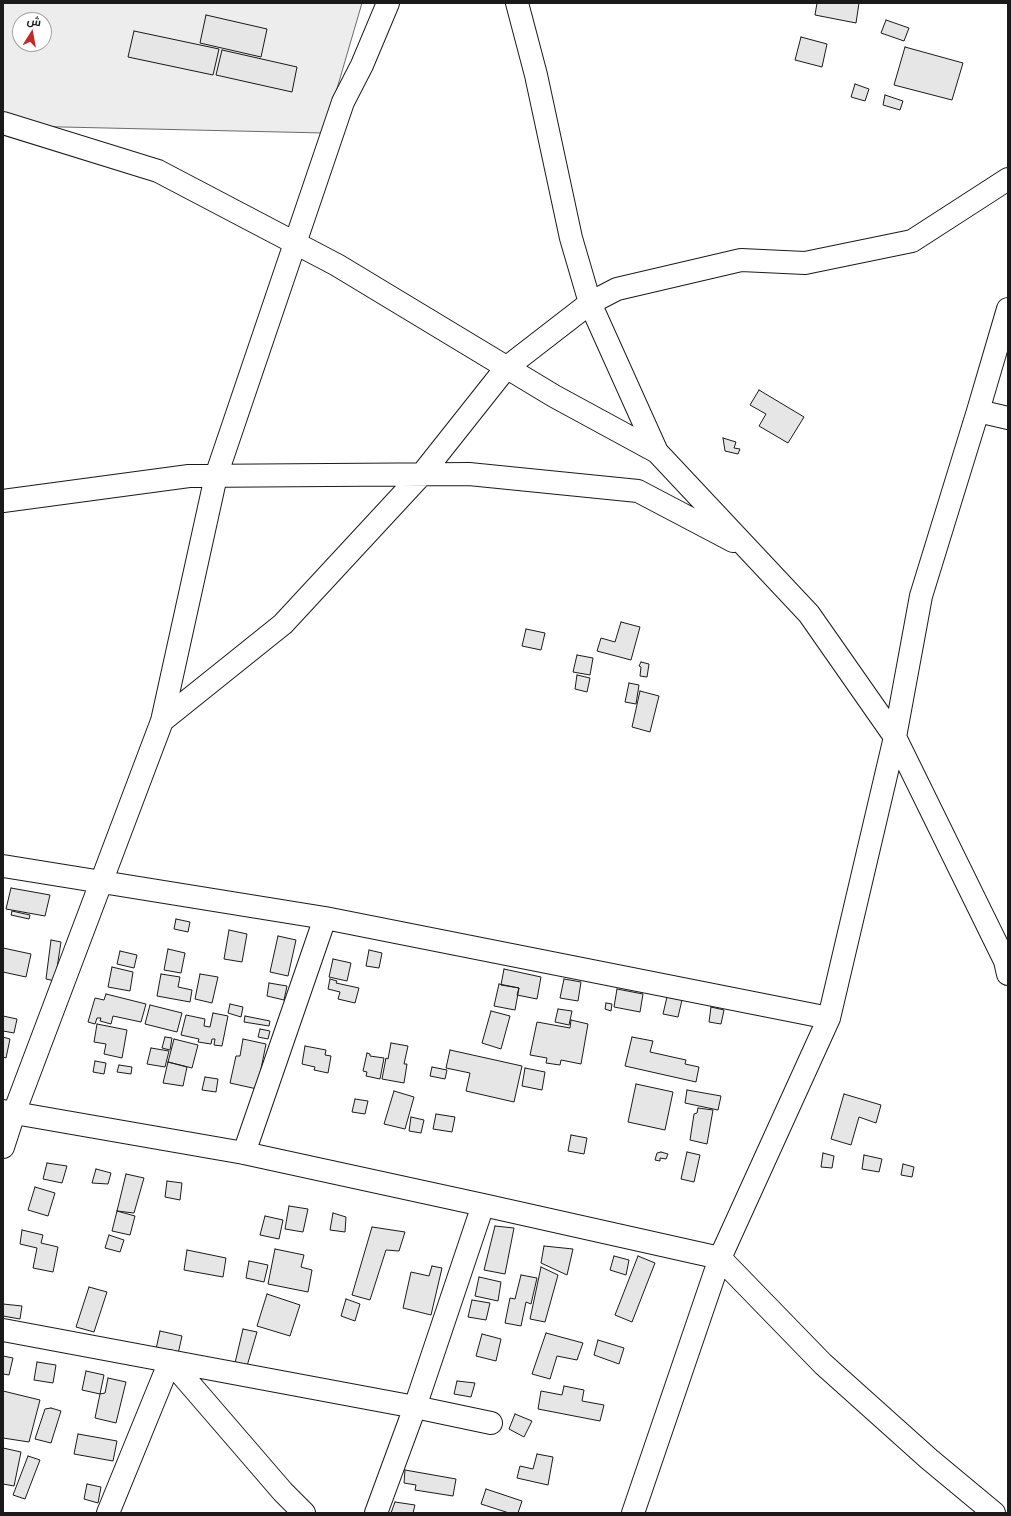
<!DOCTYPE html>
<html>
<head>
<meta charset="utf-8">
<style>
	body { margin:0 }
	#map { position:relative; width:1011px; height:1516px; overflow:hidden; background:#fff; font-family:"Playfair Display",Cairo,serif }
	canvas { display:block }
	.frame { position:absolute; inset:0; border:4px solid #1a1a1a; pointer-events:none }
	.north { position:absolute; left:12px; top:12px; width:40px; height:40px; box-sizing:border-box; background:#fff; border:1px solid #a3a3a3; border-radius:50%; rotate:11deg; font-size:11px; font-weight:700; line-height:16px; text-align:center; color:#1a1a1a }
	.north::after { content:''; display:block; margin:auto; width:14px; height:18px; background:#c62828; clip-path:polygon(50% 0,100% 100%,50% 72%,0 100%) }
</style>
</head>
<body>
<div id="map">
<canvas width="1011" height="1516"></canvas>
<div class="frame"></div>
<div class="north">ش</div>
</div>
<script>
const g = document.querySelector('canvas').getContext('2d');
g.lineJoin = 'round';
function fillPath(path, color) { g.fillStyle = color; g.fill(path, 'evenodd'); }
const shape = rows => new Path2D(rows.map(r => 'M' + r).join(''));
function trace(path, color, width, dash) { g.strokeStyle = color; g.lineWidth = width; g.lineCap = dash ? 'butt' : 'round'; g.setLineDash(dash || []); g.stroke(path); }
const built = shape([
	[3,3,362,3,324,133,19,126,3,112,3,3],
	[20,20,44,20,44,44,20,44,20,20]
]);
const building = shape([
	[817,3,859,3,856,23,815,15,817,3],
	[206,15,267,29,261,57,200,43,206,15],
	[886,20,909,28,904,41,881,33,886,20],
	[134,31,219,49,213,75,128,57,134,31],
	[801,37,827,44,822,67,795,60,801,37],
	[905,47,963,63,952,100,894,85,905,47],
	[222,50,297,67,292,92,216,75,222,50],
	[855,84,869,89,865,101,851,97,855,84],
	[885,95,903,101,900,110,883,105,885,95],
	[759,390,804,417,788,443,759,426,766,414,750,405,759,390],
	[723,438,736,442,734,448,740,449,738,454,725,451,723,438],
	[621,622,640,627,631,660,597,651,601,638,615,642,621,622],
	[526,629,545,633,541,650,522,646,526,629],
	[577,655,593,658,590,675,573,672,577,655],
	[641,662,649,664,647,677,640,676,641,667,639,666,641,662],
	[577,675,590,678,587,692,575,689,577,675],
	[629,683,639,685,636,704,625,702,629,683],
	[640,691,659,696,650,732,632,727,640,691],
	[11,888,50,895,45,916,6,909,11,888],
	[12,911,30,915,29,919,11,915,12,911],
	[176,919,190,922,188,932,174,929,176,919],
	[229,930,247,934,242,962,224,959,229,930],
	[278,936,296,940,288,976,270,972,278,936],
	[51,940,61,942,55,981,46,979,51,940],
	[3,948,31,954,26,977,3,972,3,948],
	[168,949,185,953,181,973,164,970,168,949],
	[369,950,382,953,379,968,366,966,369,950],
	[120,951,137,955,134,968,117,964,120,951],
	[333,959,351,963,347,981,329,977,333,959],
	[112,967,133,972,130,991,108,987,112,967],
	[504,969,541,977,537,999,517,995,519,988,501,985,504,969],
	[161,974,180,977,178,987,192,990,190,1002,157,996,161,974],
	[200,974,218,977,212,1003,195,999,200,974],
	[330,979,337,981,336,983,359,988,355,1003,338,999,340,992,328,989,330,979],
	[564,979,581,982,578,1001,560,998,564,979],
	[269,983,287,986,284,1000,267,996,269,983],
	[499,984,519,988,515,1010,494,1006,499,984],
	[617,989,643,994,640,1012,614,1007,617,989],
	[106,994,146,1004,141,1022,113,1016,111,1024,100,1021,101,1018,97,1018,95,1024,88,1022,95,998,104,1000,106,994],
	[667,997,682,1000,678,1017,663,1014,667,997],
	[606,1003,612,1004,611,1011,605,1009,606,1003],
	[230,1004,243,1007,241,1017,228,1013,230,1004],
	[150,1005,182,1013,177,1032,145,1024,150,1005],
	[711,1007,724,1010,721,1024,709,1022,711,1007],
	[558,1009,572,1011,569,1025,555,1022,558,1009],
	[491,1011,510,1016,501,1049,482,1043,491,1011],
	[213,1013,228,1016,222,1046,214,1045,215,1039,212,1039,211,1044,198,1042,199,1039,181,1035,186,1015,205,1019,204,1026,210,1027,213,1013],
	[3,1016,17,1019,14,1033,3,1031,3,1016],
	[245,1016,270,1021,269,1026,244,1022,245,1016],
	[571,1020,588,1024,581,1064,561,1060,560,1065,546,1063,547,1058,530,1055,537,1022,570,1028,571,1020],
	[97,1024,127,1030,122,1058,104,1054,106,1044,94,1042,97,1024],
	[260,1029,270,1031,268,1039,258,1037,260,1029],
	[3,1037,10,1039,6,1058,3,1057,3,1037],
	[165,1037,172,1038,170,1050,162,1048,165,1037],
	[632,1037,653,1041,650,1052,686,1060,685,1064,699,1067,696,1082,625,1066,632,1037],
	[174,1039,198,1045,192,1068,168,1062,174,1039],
	[243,1039,266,1044,257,1089,230,1083,236,1056,240,1056,243,1039],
	[391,1043,408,1046,404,1064,407,1064,404,1083,382,1079,386,1058,388,1059,391,1043],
	[305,1046,326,1050,325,1055,331,1056,328,1073,314,1070,315,1067,302,1064,305,1046],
	[151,1048,169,1051,165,1067,147,1064,151,1048],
	[450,1050,522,1066,514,1102,466,1091,470,1073,446,1068,450,1050],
	[367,1053,370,1054,370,1056,384,1058,380,1079,366,1076,367,1072,363,1071,367,1053],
	[95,1061,106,1063,104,1074,93,1072,95,1061],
	[168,1062,187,1067,183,1086,163,1083,168,1062],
	[119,1065,132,1067,131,1074,117,1072,119,1065],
	[432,1067,447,1070,445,1079,430,1076,432,1067],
	[525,1068,545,1072,542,1090,522,1086,525,1068],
	[205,1077,218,1079,216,1092,202,1090,205,1077],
	[636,1084,673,1092,665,1130,628,1122,636,1084],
	[687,1090,721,1096,718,1110,685,1103,687,1090],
	[394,1091,414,1097,405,1129,384,1124,394,1091],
	[844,1094,881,1105,876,1123,859,1117,851,1145,831,1139,844,1094],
	[355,1099,368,1101,365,1114,352,1112,355,1099],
	[698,1108,713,1110,707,1144,690,1140,694,1114,697,1113,698,1108],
	[436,1114,455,1117,452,1132,433,1129,436,1114],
	[411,1117,424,1120,421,1133,409,1131,411,1117],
	[571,1135,587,1138,584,1154,568,1151,571,1135],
	[661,1152,668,1154,666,1159,660,1158,660,1161,655,1160,657,1153,661,1152],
	[687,1152,700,1155,694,1182,681,1179,687,1152],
	[823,1153,834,1156,832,1168,821,1167,823,1153],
	[864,1155,882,1159,879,1172,862,1169,864,1155],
	[47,1163,67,1166,62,1183,43,1179,47,1163],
	[903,1164,914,1167,912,1177,901,1175,903,1164],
	[96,1169,111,1173,108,1184,92,1183,96,1169],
	[126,1174,144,1178,134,1213,117,1211,126,1174],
	[167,1181,182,1183,180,1200,165,1197,167,1181],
	[35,1187,55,1193,48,1216,28,1210,35,1187],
	[289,1206,308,1209,303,1232,285,1229,289,1206],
	[117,1211,135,1216,130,1235,112,1231,117,1211],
	[333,1213,346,1217,345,1232,330,1230,333,1213],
	[265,1216,283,1220,279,1239,260,1235,265,1216],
	[495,1226,514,1228,505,1274,484,1270,495,1226],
	[372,1227,405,1232,399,1251,386,1250,370,1300,352,1295,372,1227],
	[22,1230,43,1235,41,1243,58,1247,53,1272,33,1268,37,1248,20,1244,22,1230],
	[109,1235,124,1240,120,1252,105,1248,109,1235],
	[544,1246,573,1249,567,1275,541,1263,544,1246],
	[275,1249,304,1255,301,1267,312,1270,308,1292,268,1284,275,1249],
	[187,1250,226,1258,223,1277,184,1270,187,1250],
	[614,1256,629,1260,626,1275,610,1270,614,1256],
	[638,1256,655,1263,632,1322,615,1315,638,1256],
	[249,1261,268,1265,264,1282,246,1278,249,1261],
	[432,1266,442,1268,431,1315,403,1308,411,1272,429,1276,432,1266],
	[541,1267,558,1275,545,1322,530,1319,541,1267],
	[521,1275,537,1278,531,1304,526,1302,521,1326,505,1323,510,1298,515,1299,521,1275],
	[479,1277,501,1282,498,1301,475,1296,479,1277],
	[89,1287,107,1292,94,1332,76,1327,89,1287],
	[267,1294,300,1305,290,1336,257,1326,267,1294],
	[346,1299,360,1304,355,1321,341,1316,346,1299],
	[472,1300,490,1303,486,1320,468,1317,472,1300],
	[3,1304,22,1306,20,1319,3,1316,3,1304],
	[243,1329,257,1332,247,1366,235,1363,243,1329],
	[160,1331,182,1336,178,1354,156,1349,160,1331],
	[546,1333,583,1343,577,1360,557,1356,550,1379,532,1374,546,1333],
	[482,1334,501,1339,496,1361,476,1356,482,1334],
	[598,1340,624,1348,619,1364,594,1355,598,1340],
	[3,1356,13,1358,9,1375,3,1374,3,1356],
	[37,1362,56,1365,53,1383,34,1380,37,1362],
	[86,1371,104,1375,100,1394,82,1390,86,1371],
	[108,1378,126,1382,116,1423,95,1418,100,1394,105,1393,108,1378],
	[457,1381,475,1383,471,1397,454,1394,457,1381],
	[564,1386,584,1390,582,1401,604,1405,600,1421,538,1409,541,1391,562,1395,564,1386],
	[3,1391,40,1400,29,1442,3,1438,3,1391],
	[51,1408,61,1411,51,1443,35,1439,45,1409,51,1408],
	[515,1414,532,1421,524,1437,509,1429,515,1414],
	[78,1434,117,1441,113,1461,74,1454,78,1434],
	[3,1448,21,1452,14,1486,3,1484,3,1448],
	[537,1454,553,1457,548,1485,517,1478,520,1466,533,1469,537,1454],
	[28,1456,40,1460,25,1499,13,1495,28,1456],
	[405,1470,456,1479,453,1496,415,1490,416,1485,404,1483,405,1470],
	[87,1484,101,1487,98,1503,84,1499,87,1484],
	[486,1489,522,1501,518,1513,509,1513,481,1504,486,1489],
	[395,1502,415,1505,413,1513,391,1513,395,1502]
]);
const street = shape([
	[517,3,536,75,571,238,590,303,617,289,741,260,805,263,912,241,1008,179],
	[3,123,158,171,337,265,554,396,657,452],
	[978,411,1008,418],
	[3,501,189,476,469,474,638,491,733,541],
	[162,721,216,476,343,102,362,65,388,3],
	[3,866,325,918,829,1018],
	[3,1111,244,1153,483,1205,720,1258,823,1364,929,1459,994,1513],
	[3,1147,14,1113,162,721,283,624,422,474,506,368,590,303,657,452,809,614,895,737,1005,961,1008,974],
	[244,1153,325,918],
	[3,1330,415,1407,491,1423],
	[108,1513,170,1361,283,1492,304,1513],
	[376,1513,415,1407,483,1205],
	[633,1513,720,1258,829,1018,895,737,921,596,978,411,1008,309]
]);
fillPath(built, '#ededed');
trace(built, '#6a6a6a', 1);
fillPath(building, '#e6e6e6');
trace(building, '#1a1a1a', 1);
trace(street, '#1a1a1a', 24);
trace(street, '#fff', 22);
</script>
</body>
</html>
